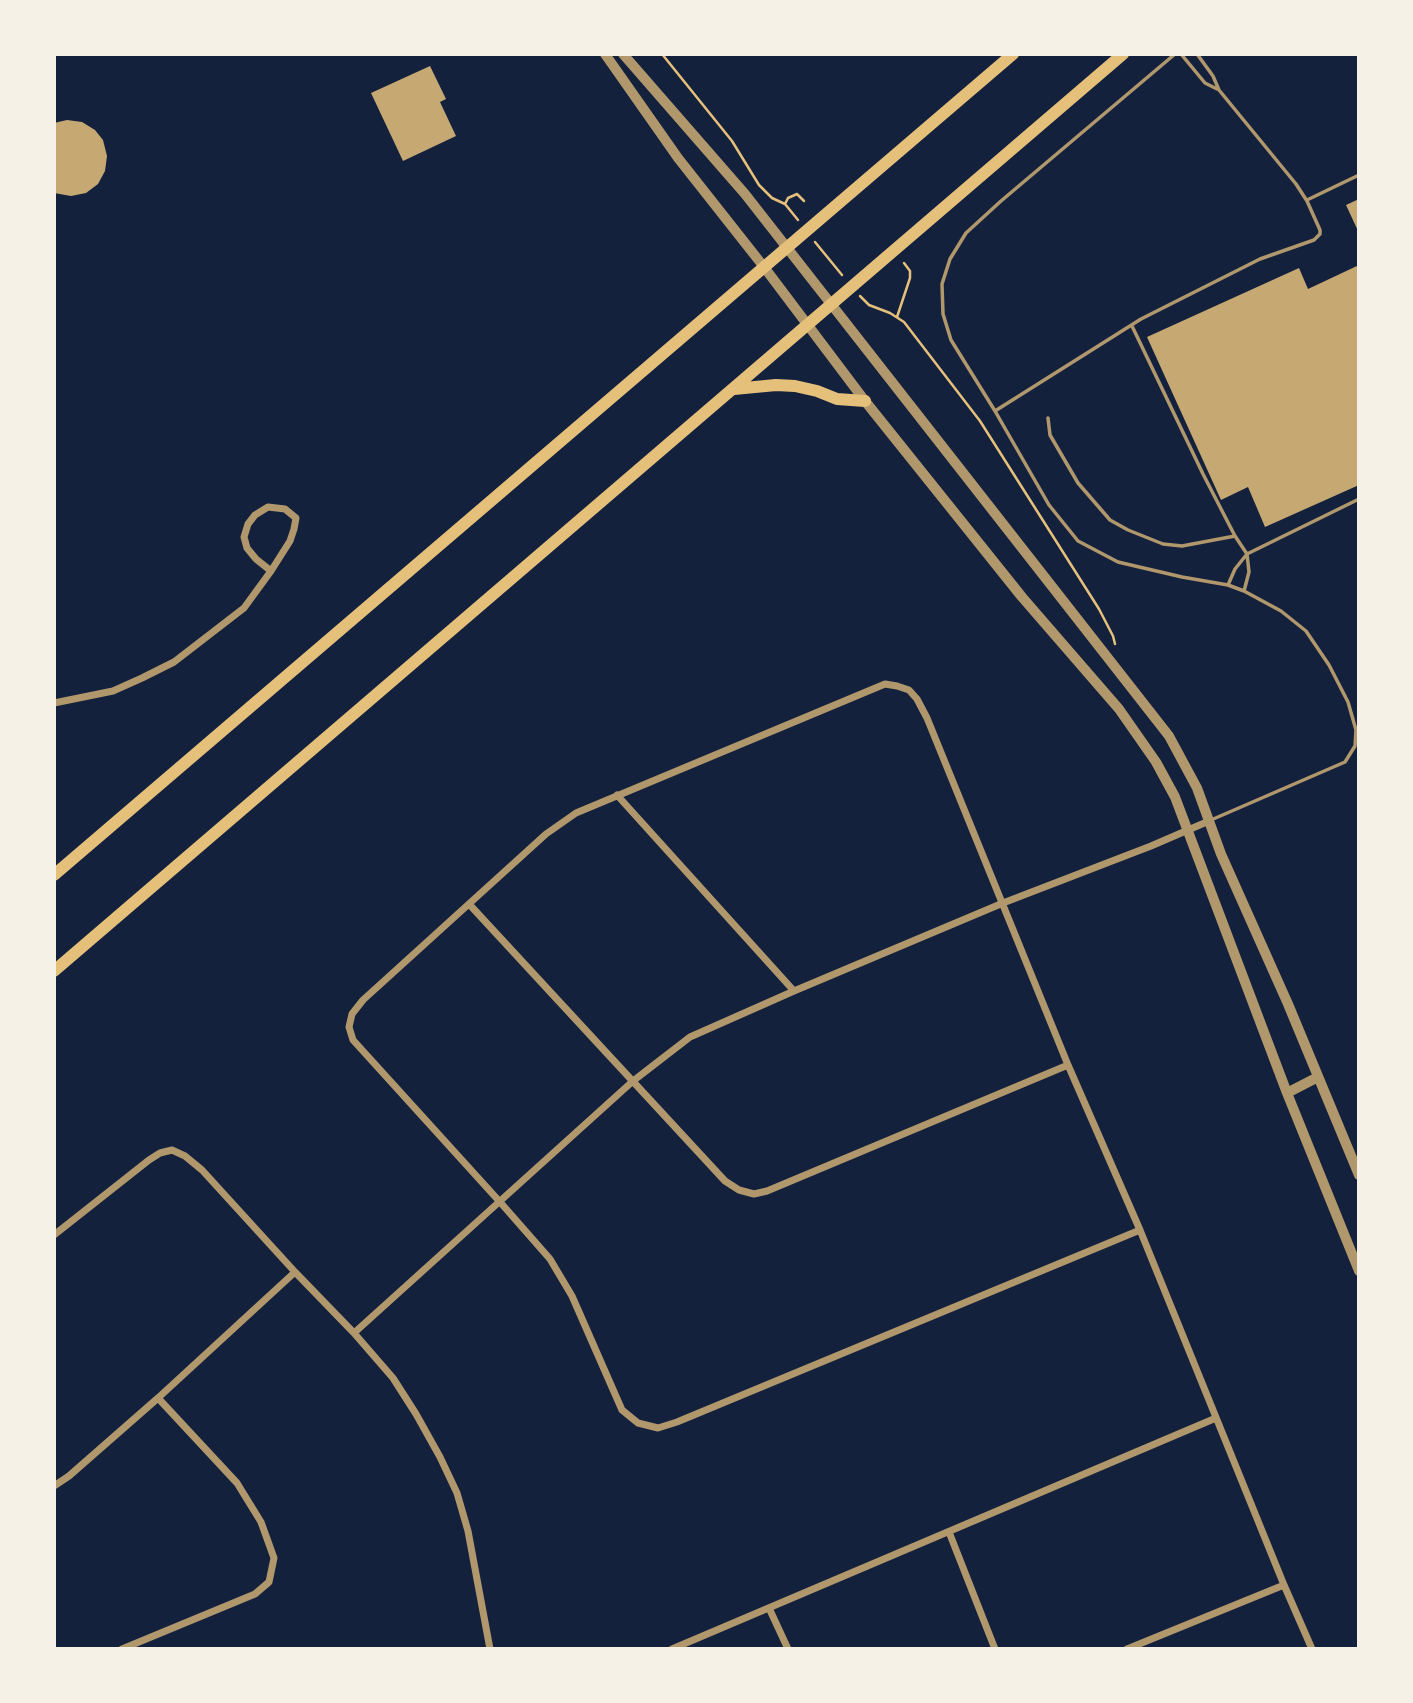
<!DOCTYPE html>
<html>
<head>
<meta charset="utf-8">
<style>
	body { margin:0 }
	#map { position:relative; width:1413px; height:1703px; overflow:hidden; background:#14213d; font-family:"Sofia Sans Condensed",sans-serif }
	canvas { display:block }
	.frame { position:absolute; inset:0; border:56px solid #f6f1e7; pointer-events:none }
</style>
</head>
<body>
<div id="map">
<canvas width="1413" height="1703"></canvas>
<div class="frame"></div>
</div>
<script>
const g = document.querySelector('canvas').getContext('2d');
g.lineJoin = 'round';
function fillPath(path, color) { g.fillStyle = color; g.fill(path, 'evenodd'); }
const shape = rows => new Path2D(rows.map(r => 'M' + r).join(''));
function trace(path, color, width, dash) { g.strokeStyle = color; g.lineWidth = width; g.lineCap = dash ? 'butt' : 'round'; g.setLineDash(dash || []); g.stroke(path); }
const building = shape([
	[430,66,446,99,440,102,456,136,403,161,371,93],
	[67,120,82,122,95,130,103,140,107,156,105,171,98,184,86,193,71,196,54,193,54,123],
	[1359,199,1359,233,1346,205],
	[1359,265,1359,485,1265,527,1248,487,1221,500,1147,337,1299,268,1308,289]
]);
const path = shape([
	[662,54,732,141,759,185,772,198,785,204,798,220],
	[785,204,788,198,797,194,804,201],
	[815,242,842,275],
	[860,296,869,305,890,313,904,322,980,421,1099,609,1113,636,1115,644],
	[897,317,910,278,910,271,904,263]
]);
const service = shape([
	[1175,54,1001,201,966,233,950,259,942,284,943,314,951,340,995,411,1049,505,1078,541,1118,562,1182,577,1228,585,1244,591,1281,611,1306,631,1329,665,1348,702,1356,730,1355,746,1345,762,1211,820],
	[1181,54,1205,83,1217,89],
	[1307,200,1359,175],
	[1132,326,1203,474,1235,536,1247,554,1249,572,1244,591],
	[995,411,1141,319,1260,259,1314,240,1320,234,1320,230,1307,201,1296,184,1219,90,1213,76,1197,54],
	[1048,418,1050,435,1078,483,1110,520,1128,530,1163,544,1182,546,1235,536],
	[1228,585,1235,569,1247,554,1359,499]
]);
const minor = shape([
	[54,703,113,691,142,678,174,662,244,608,271,571,290,541,294,529,296,518,285,509,268,507,255,515,248,524,244,537,247,548,256,559,271,571],
	[617,795,794,991],
	[469,904,725,1181,739,1190,754,1194,767,1191,1068,1065],
	[1140,1230,677,1422,658,1428,638,1423,622,1410,572,1296,550,1259,500,1202,353,1040,349,1027,352,1014,363,1000,546,834,576,813,885,684,897,686,909,690,917,699,927,718,1068,1065,1140,1230,1284,1585,1312,1649],
	[54,1235,149,1160,160,1153,172,1150,185,1156,202,1170,295,1272,354,1333,393,1378,416,1414,440,1457,457,1493,468,1531,490,1649],
	[354,1333,633,1081,690,1037,794,991,1003,903,1151,846,1209,821],
	[54,1486,69,1476,158,1398,295,1272],
	[949,1532,995,1649],
	[769,1608,788,1649],
	[122,1649,255,1594,269,1582,274,1558,261,1522,237,1483,158,1398],
	[672,1649,1216,1418],
	[1127,1649,1284,1585]
]);
const tertiary = shape([
	[605,54,678,158,764,267,865,401,1022,597,1119,709,1156,762,1175,797,1287,1093,1359,1271],
	[623,54,745,194,1169,736,1197,788,1221,854,1288,1004,1359,1175],
	[1287,1093,1318,1077]
]);
const trunk = shape([
	[734,389,776,385,795,386,817,391,837,399,865,401],
	[54,875,1013,54],
	[54,971,1123,54]
]);
fillPath(building, '#c6a872');
trace(path, '#e5c07b', 2.5);
trace(service, '#b1986c', 3.5);
trace(minor, '#b1986c', 7);
trace(tertiary, '#b1986c', 10);
trace(trunk, '#e5c07b', 12);
</script>
</body>
</html>
